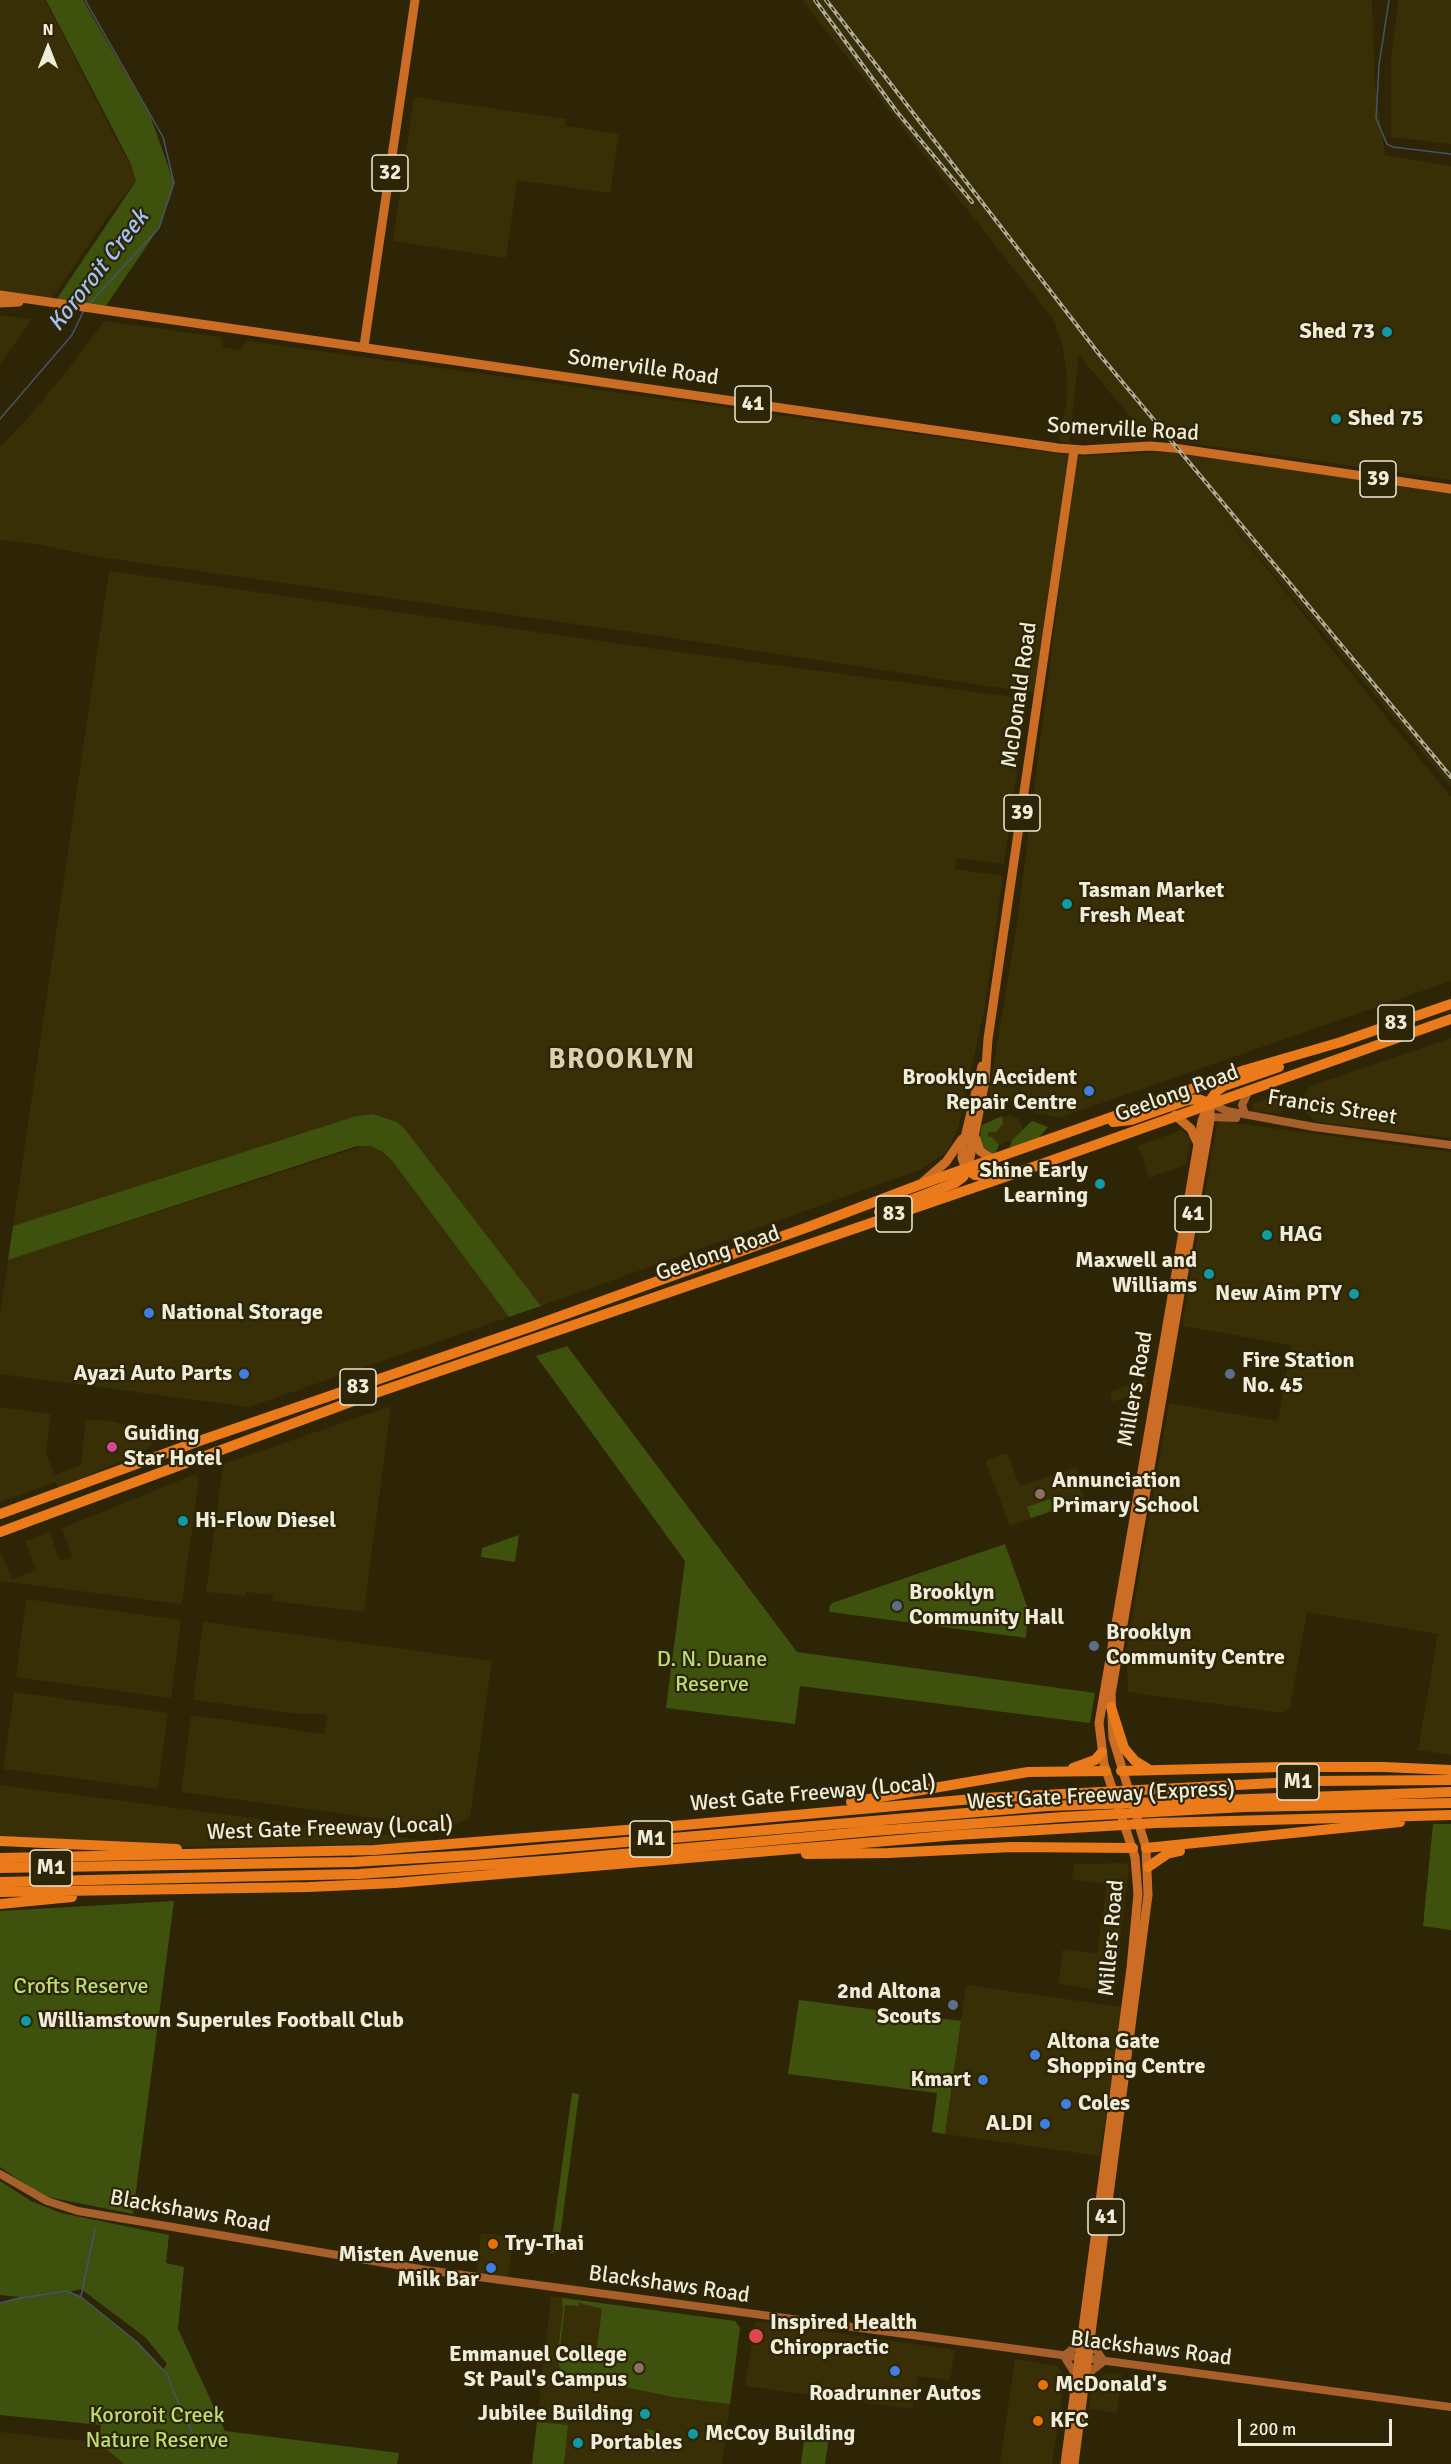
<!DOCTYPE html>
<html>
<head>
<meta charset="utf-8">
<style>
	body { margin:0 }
	#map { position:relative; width:1451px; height:2464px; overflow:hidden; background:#2d2506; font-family:Signika,sans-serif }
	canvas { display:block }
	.north { position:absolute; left:18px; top:18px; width:60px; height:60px; -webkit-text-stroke:4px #2d2506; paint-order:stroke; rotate:0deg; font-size:16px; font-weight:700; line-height:24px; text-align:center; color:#f0ecda }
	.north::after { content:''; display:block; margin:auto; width:21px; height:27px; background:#f0ecda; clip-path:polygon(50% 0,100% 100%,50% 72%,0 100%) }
	.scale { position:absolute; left:1238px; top:2419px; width:154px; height:27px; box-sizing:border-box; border:3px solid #f0ecda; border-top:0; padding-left:8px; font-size:18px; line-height:21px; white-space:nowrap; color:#f0ecda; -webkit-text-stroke:4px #2d2506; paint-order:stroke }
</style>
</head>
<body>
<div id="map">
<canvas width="1451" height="2464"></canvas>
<div class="north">N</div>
<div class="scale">200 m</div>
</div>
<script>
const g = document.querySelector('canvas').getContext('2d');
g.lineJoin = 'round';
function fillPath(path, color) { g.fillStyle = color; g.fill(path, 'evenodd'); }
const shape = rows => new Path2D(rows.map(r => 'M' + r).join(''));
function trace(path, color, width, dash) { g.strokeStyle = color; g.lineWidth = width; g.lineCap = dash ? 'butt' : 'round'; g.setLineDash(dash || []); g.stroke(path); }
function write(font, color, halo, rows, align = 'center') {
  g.font = font + ' Signika,sans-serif'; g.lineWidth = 4.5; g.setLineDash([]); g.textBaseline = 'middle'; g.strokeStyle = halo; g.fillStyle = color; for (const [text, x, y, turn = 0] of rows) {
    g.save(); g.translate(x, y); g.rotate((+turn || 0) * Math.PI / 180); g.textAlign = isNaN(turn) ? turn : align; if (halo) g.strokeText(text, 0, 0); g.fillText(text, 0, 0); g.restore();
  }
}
const built = shape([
	[0,0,45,0,123,153,131,164,136,181,107,217,52,299,0,292],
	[802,0,1372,0,1375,84,1385,155,1451,166,1451,480,1147,437,1079,355,1069,443,1059,441,1067,401,1067,377,1063,348,1054,320],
	[1398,0,1451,0,1451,144,1391,137,1391,61],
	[414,97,566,119,565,126,619,134,610,193,517,180,506,258,393,241],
	[0,315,32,319,0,364],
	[104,321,221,337,223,347,240,350,247,341,1074,456,1040,694,646,634,92,556,39,544,0,540,0,447,26,420,67,371],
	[1173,452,1451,493,1451,787,1210,498,1451,797,1451,981,1059,1118,1033,1112,1022,1098,992,1109,987,1105,1018,917,1076,456],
	[109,571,642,647,1027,699,1004,864,956,858,955,869,1003,876,985,1007,958,1129,946,1153,922,1169,541,1306,404,1128,397,1122,373,1114,356,1116,13,1226],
	[1451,1038,1451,1138,1317,1122,1303,1111,1303,1097,1310,1086],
	[1284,1093,1281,1114,1255,1111,1253,1109,1252,1104],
	[1010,1115,1019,1119,1025,1136,990,1148,985,1125],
	[1220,1121,1451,1152,1451,1755,1418,1750,1438,1634,1307,1612,1290,1708,1283,1713,1128,1692,1126,1652,1169,1403,1278,1421,1291,1345,1182,1326,1217,1123],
	[1181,1130,1191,1138,1186,1165,1149,1178,1138,1146],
	[366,1145,376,1147,393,1162,509,1317,249,1407,0,1374,0,1314,8,1260],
	[1147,1379,1145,1392,1111,1402,1111,1391],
	[391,1406,364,1612,272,1601,273,1595,247,1592,246,1596,206,1592,223,1464],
	[0,1407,51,1414,46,1451,54,1475,81,1465,86,1419,115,1422,148,1432,152,1445,143,1452,58,1488,56,1482,0,1502],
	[1007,1453,1020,1486,1077,1466,1084,1501,1010,1526,986,1463,987,1460],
	[195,1474,199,1478,182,1604,0,1581,0,1550,12,1579,36,1570,25,1541,50,1532,60,1561,72,1557,62,1528],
	[26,1599,181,1620,171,1698,16,1677],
	[203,1622,492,1661,470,1818,448,1828,181,1792,191,1715,324,1734,327,1717,324,1714,301,1714,193,1700],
	[14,1692,168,1713,158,1789,3,1769],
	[0,1785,421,1840,421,1843,143,1847,0,1844],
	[1125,1863,1129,1867,1114,1992,1058,1984,1063,1949,1097,1954,1107,1884,1072,1880,1074,1864],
	[966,1985,1122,2007,1100,2156,945,2134],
	[481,2233,513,2237,508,2278,476,2273],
	[551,2296,735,2321,740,2328,722,2464,532,2464],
	[755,2321,955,2350,950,2380,918,2376,913,2409,745,2386],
	[1015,2359,1057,2366,1065,2376,1052,2464,1000,2464],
	[1106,2373,1122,2374,1117,2413,1089,2409,1092,2384],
	[0,2432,101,2443,124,2464,0,2464]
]);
const green = shape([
	[46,0,83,0,150,115,174,183,159,228,103,310,54,303,136,181,131,164],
	[373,1114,397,1122,404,1128,541,1306,509,1317,393,1162,383,1152,371,1146,357,1146,8,1260,13,1226,356,1116],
	[1002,1116,1003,1124,996,1132,988,1132,988,1136,992,1137,999,1145,995,1154,987,1154,979,1143,982,1125],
	[1032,1121,1048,1127,1036,1141,1009,1149,1012,1140],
	[567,1346,797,1652,1095,1693,1090,1723,800,1686,795,1724,666,1708,685,1561,536,1356],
	[1050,1499,1054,1510,1031,1518,1027,1507],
	[519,1535,515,1562,481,1557,482,1548],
	[1005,1544,1028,1609,1026,1638,830,1612,829,1607,832,1603],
	[1433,1824,1451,1824,1451,1930,1423,1926],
	[174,1901,133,2214,43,2196,0,2167,0,1911],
	[799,2000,961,2021,945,2134,932,2132,937,2093,788,2074],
	[572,2093,579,2094,558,2252,550,2253],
	[0,2181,31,2201,61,2213,169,2235,166,2263,184,2267,178,2329,225,2431,399,2453,397,2464,124,2464,98,2442,101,2425,0,2415,0,2303,20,2297,0,2295],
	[81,2289,145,2337,167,2364,160,2374,163,2369,137,2342,81,2297,69,2292],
	[562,2298,735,2321,740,2328,730,2404,673,2397,595,2381,565,2377,560,2369,557,2357,563,2311],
	[579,2303,602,2309,595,2363,559,2358,565,2305,578,2306],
	[537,2422,568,2425,564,2464,532,2464],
	[646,2429,657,2431,654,2452,643,2450],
	[805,2432,829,2436,825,2464,801,2464]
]);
const stream = shape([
	[85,0,163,137,174,183,159,228,89,304],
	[1389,0,1379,65,1376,118,1387,144,1393,147,1451,154],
	[0,419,72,335,84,310],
	[81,2296,95,2229],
	[0,2303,15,2299,67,2291,81,2297,137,2342,167,2374,177,2400,200,2449]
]);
const secondary = shape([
	[1210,1103,1227,1111,1314,1127,1451,1145],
	[1245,1114,1242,1105,1249,1090],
	[1210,1117,1236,1118],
	[0,2174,47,2201,78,2211,426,2270,1451,2407],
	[1090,2342,1104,2361],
	[1064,2356,1077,2377],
	[1064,2356,1082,2341],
	[1086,2375,1104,2361]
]);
const primary = shape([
	[0,295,1058,448,1083,450,1150,446,1174,448,1451,489],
	[0,303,19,302],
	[364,346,415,0],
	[1175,1115,1191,1129,1198,1144],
	[976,1139,980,1151,992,1159],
	[968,1168,985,1081,988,1039,1074,450],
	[966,1169,962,1158,963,1146,982,1066],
	[923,1182,946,1162,962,1139],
	[1065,2464,1131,1968,1138,1894,1135,1857,1104,1764,1099,1723,1202,1121,1209,1102],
	[1074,2464,1148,1895,1146,1848,1113,1738,1111,1694,1210,1120,1210,1105]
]);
const highway = shape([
	[1209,1102,1217,1091,1224,1086,1279,1067],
	[1113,1122,1131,1120,1188,1100,1198,1099,1209,1103],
	[966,1169,975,1175,996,1177],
	[879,1212,955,1183,963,1177,968,1168],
	[0,1514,202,1440,533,1326,808,1227,919,1185,1245,1070,1341,1042,1451,1004],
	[0,1532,364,1397,1002,1178,1451,1019],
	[1111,1707,1124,1748,1135,1761,1150,1770],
	[1073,1768,1095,1760,1102,1752],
	[1121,1771,1282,1767,1384,1767,1451,1770],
	[851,1802,1028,1772,1106,1771],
	[0,1841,177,1849],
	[1146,1848,1400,1822],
	[806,1854,888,1853,1012,1847,1133,1848],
	[0,1858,374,1850,651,1828,984,1798,1314,1781,1451,1780],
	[1148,1867,1167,1854,1180,1851],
	[0,1868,353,1862,473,1855,1048,1806,1451,1792],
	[0,1882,359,1874,556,1860,873,1831,1063,1817,1244,1807,1451,1803],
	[0,1892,309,1887,395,1883,957,1835,1156,1823,1451,1815],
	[0,1904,72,1897]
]);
const rail = shape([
	[815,0,897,112,972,202],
	[826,0,1099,354,1451,777]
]);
const markers = [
	[1387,332,6,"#0f9aa8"],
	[1336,419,6,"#0f9aa8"],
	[1067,904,6,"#0f9aa8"],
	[1089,1091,6,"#3f7fe0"],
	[1100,1184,6,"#0f9aa8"],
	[1267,1235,6,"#0f9aa8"],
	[1209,1274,6,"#0f9aa8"],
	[1354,1294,6,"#0f9aa8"],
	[149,1313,6,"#3f7fe0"],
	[244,1374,6,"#3f7fe0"],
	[1230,1374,6,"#5c6f8a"],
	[112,1447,6,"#d1479c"],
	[1040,1494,6,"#8d6e63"],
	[183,1521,6,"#0f9aa8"],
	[897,1606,6,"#5c6f8a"],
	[1094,1646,6,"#5c6f8a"],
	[953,2005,6,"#5c6f8a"],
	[26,2021,6,"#0f9aa8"],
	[1035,2055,6,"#3f7fe0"],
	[983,2080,6,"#3f7fe0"],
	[1066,2104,6,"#3f7fe0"],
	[1045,2124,6,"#3f7fe0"],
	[493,2244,6,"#e8710a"],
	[491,2268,6,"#3f7fe0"],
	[756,2336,8,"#e0444e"],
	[639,2368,6,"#8d6e63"],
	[895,2371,6,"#3f7fe0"],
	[1043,2385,6,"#e8710a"],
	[645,2414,6,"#0f9aa8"],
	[1038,2421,6,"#e8710a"],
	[693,2434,6,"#0f9aa8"],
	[578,2443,6,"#0f9aa8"]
];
const shields = [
	[390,173,36],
	[753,404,36],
	[1378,479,36],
	[1022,813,36],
	[1396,1023,36],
	[894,1214,36],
	[1193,1214,36],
	[358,1387,36],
	[1298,1782,42],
	[651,1839,42],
	[51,1868,42],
	[1106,2217,36]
];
const shieldNames = [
	["32",390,173],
	["41",753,404],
	["39",1378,479],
	["39",1022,813],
	["83",1396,1023],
	["83",894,1214],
	["41",1193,1214],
	["83",358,1387],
	["M1",1298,1782],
	["M1",651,1839],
	["M1",51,1868],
	["41",1106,2217]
];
const poiNames = [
	["Shed 73",1375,332,"right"],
	["Shed 75",1348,419],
	["Tasman Market",1079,891],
	["Fresh Meat",1079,916],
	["Brooklyn Accident",1077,1078,"right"],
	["Repair Centre",1077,1103,"right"],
	["Shine Early",1088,1171,"right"],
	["Learning",1088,1196,"right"],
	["HAG",1279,1235],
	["Maxwell and",1197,1261,"right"],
	["Williams",1197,1286,"right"],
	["New Aim PTY",1342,1294,"right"],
	["National Storage",161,1313],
	["Fire Station",1242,1361],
	["No. 45",1242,1386],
	["Ayazi Auto Parts",232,1374,"right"],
	["Guiding",124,1434],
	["Star Hotel",124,1459],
	["Annunciation",1052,1481],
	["Primary School",1052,1506],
	["Hi-Flow Diesel",195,1521],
	["Brooklyn",909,1593],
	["Community Hall",909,1618],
	["Brooklyn",1106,1633],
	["Community Centre",1106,1658],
	["2nd Altona",941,1992,"right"],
	["Scouts",941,2017,"right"],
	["Williamstown Superules Football Club",38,2021],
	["Altona Gate",1047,2042],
	["Shopping Centre",1047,2067],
	["Kmart",971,2080,"right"],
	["Coles",1078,2104],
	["ALDI",1033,2124,"right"],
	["Try-Thai",505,2244],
	["Misten Avenue",479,2255,"right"],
	["Milk Bar",479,2280,"right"],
	["Inspired Health",770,2323],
	["Chiropractic",770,2348],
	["Emmanuel College",627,2355,"right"],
	["St Paul's Campus",627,2380,"right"],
	["McDonald's",1055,2385],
	["Roadrunner Autos",895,2394,"center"],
	["Jubilee Building",633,2414,"right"],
	["KFC",1050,2421],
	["McCoy Building",705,2434],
	["Portables",590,2443]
];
const streetNames = [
	["Somerville Road",643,368,8],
	["Somerville Road",1123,430,3],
	["McDonald Road",1020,695,-82],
	["Geelong Road",1177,1094,-20],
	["Francis Street",1332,1108,9],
	["Geelong Road",718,1254,-19],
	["Millers Road",1136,1389,-80],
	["West Gate Freeway (Local)",813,1794,-5],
	["West Gate Freeway (Express)",1101,1796,-3],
	["West Gate Freeway (Local)",330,1829,-2],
	["Millers Road",1112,1938,-85],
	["Blackshaws Road",190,2212,10],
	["Blackshaws Road",669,2285,8],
	["Blackshaws Road",1151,2349,7]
];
const parkNames = [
	["D. N. Duane",712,1660],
	["Reserve",712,1685],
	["Crofts Reserve",81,1987],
	["Kororoit Creek",157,2416],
	["Nature Reserve",157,2441]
];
const waterNames = [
	["Kororoit Creek",99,271,-52]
];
const districtNames = [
	["BROOKLYN",622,1061]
];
fillPath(built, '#382f06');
fillPath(green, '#3e520e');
trace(stream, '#48536b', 1.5);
trace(secondary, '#a75f2b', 8);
trace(primary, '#cb6d25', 9);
trace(highway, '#eb7a1a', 10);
trace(rail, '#b2ac96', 4);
trace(rail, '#2d2506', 1.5, [4.5]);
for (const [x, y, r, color] of markers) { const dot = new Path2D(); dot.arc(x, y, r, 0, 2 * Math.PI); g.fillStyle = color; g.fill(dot); trace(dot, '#2d2506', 2); }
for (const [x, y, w] of shields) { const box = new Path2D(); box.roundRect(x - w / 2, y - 18, w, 36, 4.5); g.fillStyle = '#2d2506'; g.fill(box); trace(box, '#f0ecda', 1.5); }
write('bold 21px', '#f0ecda', null, shieldNames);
write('bold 22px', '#f0ecda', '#2d2506', poiNames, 'left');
write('22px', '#f0ecda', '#2d2506', streetNames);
write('22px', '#b9de74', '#2d2506', parkNames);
write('italic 24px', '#a1c2f7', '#2d2506', waterNames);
g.letterSpacing = '1.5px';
write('bold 28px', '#dad1ae', '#2d2506', districtNames);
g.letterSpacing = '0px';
</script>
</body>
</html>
